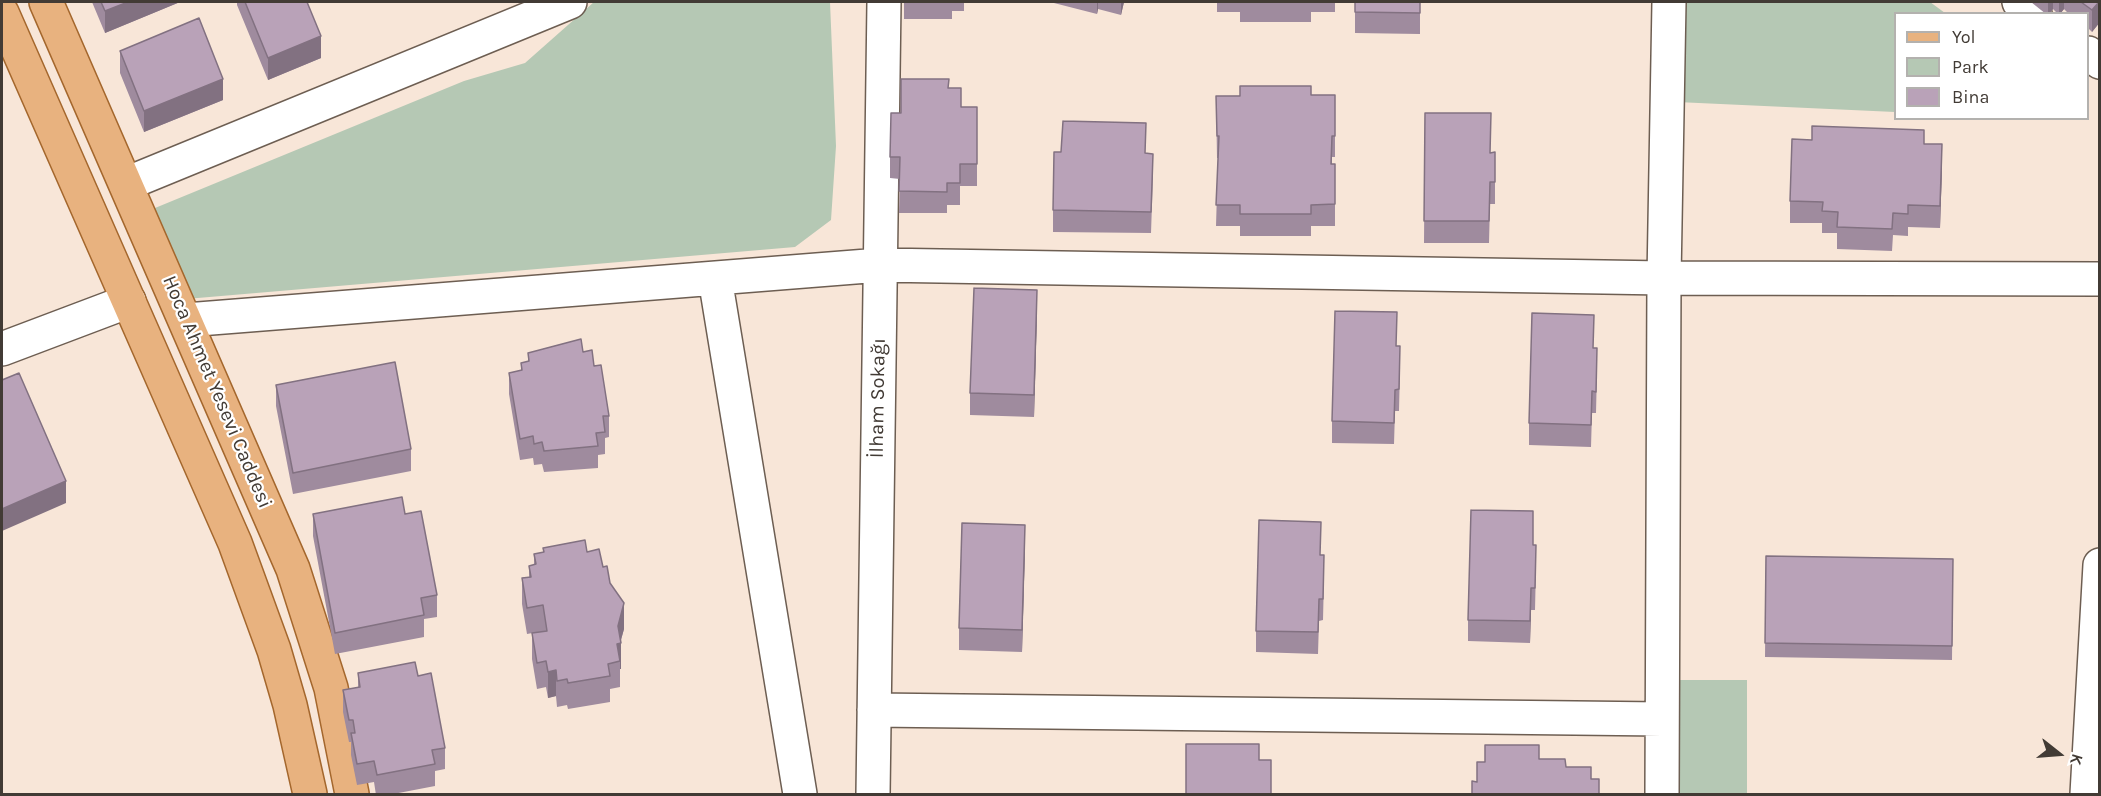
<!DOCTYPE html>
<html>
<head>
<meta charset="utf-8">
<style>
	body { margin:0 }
	#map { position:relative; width:2101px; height:796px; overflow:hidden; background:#f8e6d8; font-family:Karla,sans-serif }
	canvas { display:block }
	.frame { position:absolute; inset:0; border:3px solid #423b35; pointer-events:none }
	.legend { position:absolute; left:1894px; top:12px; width:195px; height:108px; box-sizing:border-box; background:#fff; border:2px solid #b3b1ae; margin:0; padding:8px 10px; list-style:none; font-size:18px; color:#423b35 }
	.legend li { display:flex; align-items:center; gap:12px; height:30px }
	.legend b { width:30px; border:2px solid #b3b1ae }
	.north { position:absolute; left:2029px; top:724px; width:60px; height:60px; -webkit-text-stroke:4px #fff; paint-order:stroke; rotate:107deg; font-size:16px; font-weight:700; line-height:24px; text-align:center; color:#423b35 }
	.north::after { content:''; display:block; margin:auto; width:21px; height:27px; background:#423b35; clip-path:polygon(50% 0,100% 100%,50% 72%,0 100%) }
</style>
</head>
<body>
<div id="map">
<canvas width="2101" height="796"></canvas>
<div class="frame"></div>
<ul class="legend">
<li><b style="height:8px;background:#e8b27f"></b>Yol</li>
<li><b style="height:16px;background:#b5c8b4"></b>Park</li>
<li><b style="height:16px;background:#b9a2b8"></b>Bina</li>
</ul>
<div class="north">K</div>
</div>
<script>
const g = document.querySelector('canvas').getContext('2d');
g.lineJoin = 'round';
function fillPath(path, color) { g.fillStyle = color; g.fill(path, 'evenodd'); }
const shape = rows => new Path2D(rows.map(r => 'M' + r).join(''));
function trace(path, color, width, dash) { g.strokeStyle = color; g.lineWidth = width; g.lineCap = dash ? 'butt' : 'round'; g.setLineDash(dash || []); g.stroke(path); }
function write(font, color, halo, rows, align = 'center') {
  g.font = font + ' Karla,sans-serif'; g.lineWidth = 4.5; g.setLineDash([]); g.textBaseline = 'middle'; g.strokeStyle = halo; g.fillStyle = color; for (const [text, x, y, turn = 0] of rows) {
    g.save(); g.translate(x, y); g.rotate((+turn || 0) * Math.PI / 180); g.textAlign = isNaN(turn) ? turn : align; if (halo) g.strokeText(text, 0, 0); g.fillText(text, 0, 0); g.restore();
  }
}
const green = shape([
	[594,2,830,2,836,146,831,220,795,247,186,299,138,215,464,81,525,63],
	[1661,2,1930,2,1945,13,1896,14,1895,112,1655,101],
	[1672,680,1747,680,1747,794,1672,794]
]);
const minor = shape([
	[2019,2,2035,14],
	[2088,53,2100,62],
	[126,184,570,2],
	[715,278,800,794],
	[186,320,880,265,1664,278,2100,279],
	[2,349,129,301],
	[874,710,1662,719],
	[873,794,884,2],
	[1662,794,1664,278,1669,2],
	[2087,794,2100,565]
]);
const major = shape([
	[46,2,293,569,331,688,352,794],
	[2,13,235,543,274,650,290,705,310,794]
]);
const wall = shape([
	[92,2,180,2,105,33],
	[237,2,307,2,321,58,268,80,237,5],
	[904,2,964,2,964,11,952,11,952,19,904,19],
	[1050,2,1124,2,1121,15,1098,9,1097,14],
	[1217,2,1335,2,1335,12,1311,12,1311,22,1240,22,1240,12,1217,12],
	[1355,2,1420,2,1420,34,1355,33],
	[2031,2,2100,2,2100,22,2092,32,2088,28,2088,14,2069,14,2064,9,2060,14,2058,14,2053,9,2049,14,2046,14],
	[120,51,223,100,144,132,120,73],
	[949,88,961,107,977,107,977,186,960,186,960,205,947,205,947,213,899,213,900,179,890,178,890,157,901,113],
	[1335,95,1335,157,1332,157,1332,164,1335,164,1335,226,1311,226,1311,236,1240,236,1240,226,1216,226,1218,158,1217,158,1216,96],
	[1425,113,1491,153,1495,152,1495,204,1490,204,1489,243,1424,243],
	[1924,144,1942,166,1940,228,1908,227,1908,236,1893,235,1892,251,1837,249,1837,233,1822,233,1822,223,1790,223,1790,201],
	[1146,153,1153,175,1151,233,1053,232,1053,210],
	[1037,311,1034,417,970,415,970,393],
	[1397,346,1400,367,1399,411,1395,411,1394,444,1332,443,1332,421],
	[1594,348,1597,370,1596,413,1592,413,1591,447,1529,445,1529,423],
	[583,352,594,366,609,416,609,437,605,438,605,454,598,455,598,468,544,472,542,464,534,465,533,458,520,460,509,394,509,373,521,370,521,363,528,362,528,353],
	[276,385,411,449,411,471,293,494,276,406],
	[313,514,405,514,437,595,437,617,424,619,424,637,335,654,313,536],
	[1533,545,1536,566,1535,610,1531,610,1530,643,1468,641,1468,620],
	[1025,546,1022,652,959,650,959,628],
	[587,552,603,567,610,583,624,629,621,640,621,669,620,669,620,687,610,689,610,702,568,709,567,705,557,707,556,696,548,698,546,687,537,689,532,659,532,633,543,631,527,634,522,604,522,578,529,577,529,566,534,565,534,554],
	[1321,555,1324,577,1323,620,1319,621,1318,654,1256,652,1256,631],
	[1766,556,1953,559,1952,660,1765,657],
	[358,673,418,676,445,748,445,769,435,771,435,786,388,795,376,795,374,782,357,785,351,755,351,742,349,742,343,712,343,690,358,688]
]);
const shadedWall = shape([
	[128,2,180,2,105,33,105,11],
	[1097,2,1098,2,1098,9,1097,14],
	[1121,2,1124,2,1121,15],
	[2048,2,2053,2,2053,9,2049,14,2048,14],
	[2059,2,2064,2,2064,9,2060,14,2059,14],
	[2099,2,2100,2,2100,22,2092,32,2092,10],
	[321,36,321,58,268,80,268,58],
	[223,79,223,100,144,132,144,111],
	[1942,144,1942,166,1940,228,1940,206],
	[1037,290,1037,311,1034,417,1034,395],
	[66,481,66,503,2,531,2,509],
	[1025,525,1025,546,1022,652,1022,630],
	[1531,588,1531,610,1530,643,1530,621],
	[624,603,624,629,620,643,621,643,621,669,620,669,620,661,617,644,618,626],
	[556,670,556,696,548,698,548,672]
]);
const building = shape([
	[101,2,128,2,105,11,101,2],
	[245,2,307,2,321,36,268,58,245,2],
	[1355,2,1420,2,1420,13,1355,12,1355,2],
	[2081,2,2099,2,2092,10,2081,2],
	[199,18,223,79,144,111,120,51,199,18],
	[901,79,949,79,948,88,961,88,961,107,977,107,977,164,960,164,960,183,947,183,947,192,899,191,900,157,890,157,891,113,901,113,901,79],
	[1240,86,1311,86,1311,95,1335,95,1335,136,1332,136,1331,164,1335,164,1335,204,1311,205,1311,214,1240,214,1240,205,1216,205,1219,136,1217,136,1216,96,1240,96,1240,86],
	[1425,113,1491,113,1490,153,1495,152,1495,182,1490,182,1489,221,1424,221,1425,113],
	[1063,121,1146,123,1145,153,1153,154,1151,212,1053,210,1054,152,1061,152,1063,121],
	[1812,126,1924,130,1924,144,1942,144,1940,206,1908,205,1908,214,1893,213,1892,229,1837,227,1838,212,1822,211,1823,202,1790,201,1792,139,1812,140,1812,126],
	[974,288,1037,290,1034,395,970,393,974,288],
	[1335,311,1397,312,1396,346,1400,346,1399,389,1395,390,1394,423,1332,421,1335,311],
	[1532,313,1594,315,1593,348,1597,348,1596,392,1592,391,1591,425,1529,423,1532,313],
	[581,339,583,352,592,350,594,366,601,365,609,416,603,416,605,432,596,433,598,446,544,451,542,442,534,444,533,436,520,439,509,373,522,370,521,363,529,361,528,353,581,339],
	[395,362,411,449,293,473,276,385,395,362],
	[19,373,66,481,2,509,2,380,19,373],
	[402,497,405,514,421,511,437,595,421,598,424,615,335,633,313,514,402,497],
	[1471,510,1533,511,1533,545,1536,545,1535,588,1531,588,1530,621,1468,620,1471,510],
	[1259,520,1321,522,1320,555,1324,555,1323,599,1319,599,1318,632,1256,631,1259,520],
	[962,523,1025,525,1022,630,959,628,962,523],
	[585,540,587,552,599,549,603,567,607,566,610,583,624,603,618,626,621,643,617,644,620,661,608,664,610,676,568,683,567,679,557,681,556,670,548,672,546,661,537,663,532,633,547,631,543,605,527,608,522,578,531,577,529,566,536,564,534,554,544,552,543,548,585,540],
	[1766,556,1953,559,1952,646,1765,643,1766,556],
	[415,662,418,676,431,673,445,748,432,750,435,764,377,775,374,761,357,764,351,733,355,733,353,720,349,720,343,690,360,687,358,673,415,662],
	[1186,744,1259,744,1259,760,1271,760,1271,795,1186,795,1186,744],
	[1485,745,1539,745,1539,759,1565,759,1566,767,1591,767,1591,779,1599,779,1599,795,1472,795,1472,781,1477,782,1477,762,1485,762,1485,745]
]);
const streetNames = [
	["Hoca Ahmet Yesevi Caddesi",217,392,67],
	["İlham Sokağı",878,398,-89]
];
fillPath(green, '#b5c8b4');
trace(minor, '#6d5e52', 36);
trace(major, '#a4672d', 36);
trace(minor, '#fff', 33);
trace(major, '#e8b27f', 33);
fillPath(wall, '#9f8b9e');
fillPath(shadedWall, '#827181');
fillPath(building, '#b9a2b8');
trace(building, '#827181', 1.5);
write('20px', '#423b35', '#fff', streetNames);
</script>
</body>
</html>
